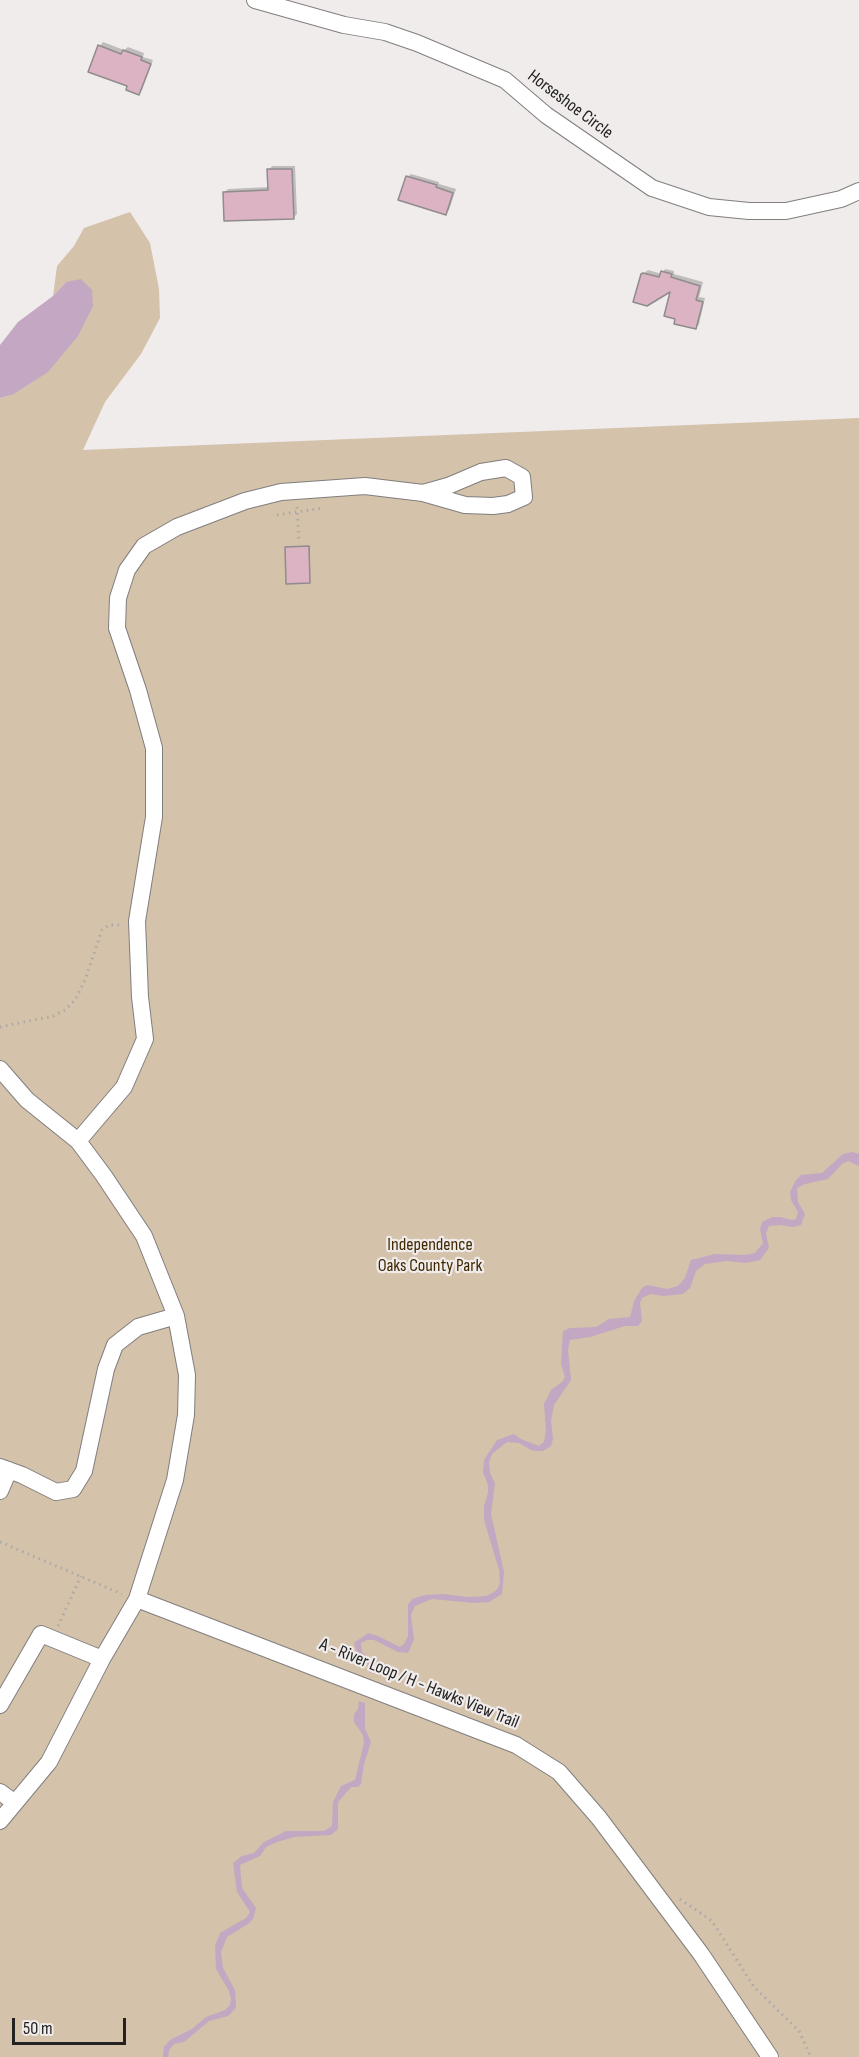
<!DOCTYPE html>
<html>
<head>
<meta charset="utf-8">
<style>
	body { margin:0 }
	#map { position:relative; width:859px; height:2057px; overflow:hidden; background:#f0ecec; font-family:"Sofia Sans Condensed",sans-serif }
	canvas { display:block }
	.scale { position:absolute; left:12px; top:2018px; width:114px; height:27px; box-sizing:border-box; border:3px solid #232121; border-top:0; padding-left:8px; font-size:18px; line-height:21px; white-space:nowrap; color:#232121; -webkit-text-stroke:4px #f0ecec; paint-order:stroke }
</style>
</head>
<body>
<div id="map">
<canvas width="859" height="2057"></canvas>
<div class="scale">50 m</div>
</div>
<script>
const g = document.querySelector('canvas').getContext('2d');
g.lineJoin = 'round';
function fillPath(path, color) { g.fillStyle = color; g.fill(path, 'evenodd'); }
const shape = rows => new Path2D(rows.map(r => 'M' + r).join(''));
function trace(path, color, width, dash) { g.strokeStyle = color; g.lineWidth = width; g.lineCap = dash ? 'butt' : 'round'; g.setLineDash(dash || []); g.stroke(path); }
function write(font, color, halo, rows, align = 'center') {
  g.font = font + ' "Sofia Sans Condensed",sans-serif'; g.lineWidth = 4.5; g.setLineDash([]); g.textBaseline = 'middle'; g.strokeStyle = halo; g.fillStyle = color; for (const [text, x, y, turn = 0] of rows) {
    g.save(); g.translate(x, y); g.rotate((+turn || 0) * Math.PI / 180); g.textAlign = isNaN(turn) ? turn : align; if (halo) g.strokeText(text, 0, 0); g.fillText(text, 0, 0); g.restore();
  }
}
const green = shape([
	[130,212,150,243,159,289,160,318,141,354,105,402,83,450,859,418,859,2057,0,2057,0,398,12,395,66,282,53,296,57,266,74,246,84,228]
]);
const water = shape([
	[81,279,92,290,93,306,78,336,48,372,12,395,0,398,0,345,18,322,53,296,66,282],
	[852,1152,859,1154,859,1166,848,1161,842,1164,828,1179,805,1184,797,1188,798,1202,805,1214,801,1225,793,1227,780,1225,769,1226,766,1233,769,1248,760,1260,746,1263,727,1261,705,1264,696,1271,690,1288,683,1294,663,1296,651,1294,642,1298,640,1303,642,1321,638,1326,625,1326,590,1337,570,1340,568,1350,571,1380,554,1405,551,1421,553,1439,551,1446,543,1451,536,1451,531,1450,519,1443,507,1442,492,1454,489,1462,490,1473,495,1483,491,1514,504,1572,502,1594,489,1602,474,1603,432,1599,415,1606,411,1615,414,1639,408,1653,398,1652,374,1640,367,1640,361,1643,362,1652,374,1664,374,1674,369,1672,369,1665,358,1655,354,1643,368,1633,378,1636,400,1647,404,1644,408,1636,408,1605,412,1599,425,1595,443,1594,468,1597,486,1596,494,1592,498,1588,500,1582,499,1570,484,1520,484,1506,488,1493,488,1485,483,1472,484,1460,497,1440,514,1434,521,1439,539,1446,544,1442,546,1430,544,1404,551,1390,562,1382,565,1377,561,1364,563,1331,570,1328,596,1327,609,1319,630,1317,634,1301,642,1288,647,1285,667,1289,678,1286,685,1278,691,1260,715,1254,745,1255,755,1253,763,1243,760,1229,762,1222,772,1217,780,1217,792,1220,796,1219,798,1212,791,1200,790,1192,796,1180,801,1175,822,1173,843,1154],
	[359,1701,365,1703,365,1729,371,1742,364,1764,361,1784,358,1787,351,1787,338,1802,338,1829,331,1835,294,1837,277,1842,266,1847,260,1856,240,1865,242,1888,256,1908,253,1919,248,1924,227,1937,221,1952,223,1968,235,1990,236,2008,228,2016,209,2021,184,2042,174,2044,169,2050,168,2057,163,2057,164,2047,170,2040,192,2029,206,2017,225,2010,230,2005,231,1998,229,1991,216,1969,215,1946,220,1933,246,1918,250,1912,237,1892,233,1863,242,1856,254,1853,264,1842,286,1831,324,1831,332,1826,333,1802,341,1786,355,1780,364,1743,363,1735,354,1722,354,1714,358,1709]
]);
const shadow = shape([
	[103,42,124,50,128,47,144,53,143,57,153,60,142,90,139,93,129,85,100,46],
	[272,166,295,166,297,214,294,217,225,192,228,189,269,187,269,170],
	[411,174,439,182,439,184,456,189,449,210,445,214,407,177],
	[665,269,674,271,674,274,703,282,699,297,705,298,699,324,696,328,672,289,642,275,648,270,662,274],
	[288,546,310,546,310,581,286,547]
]);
const building = shape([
	[98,45,121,54,123,50,142,57,141,60,151,64,139,95,126,90,127,86,88,72,98,45],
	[267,169,292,169,294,219,224,221,223,192,268,190,267,169],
	[406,176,437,185,436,187,453,193,446,215,398,200,406,176],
	[661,271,672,274,671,277,700,286,696,300,703,302,696,329,674,324,675,319,664,316,670,292,647,306,633,302,641,274,643,273,659,277,661,271],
	[309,546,310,583,286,584,285,547,309,546]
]);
const path = shape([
	[297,507,299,543],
	[277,515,323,508],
	[0,1027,53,1016,65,1010,75,1000,85,980,102,930,109,925,121,925],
	[0,1542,122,1594],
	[58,1626,81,1576],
	[680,1899,712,1921,754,1987,799,2031,811,2057]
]);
const minor = shape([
	[255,0,344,25,385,32,417,43,505,80,546,115,652,188,709,207,749,211,786,211,841,199,859,191],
	[0,1069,27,1100,78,1141,104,1176,144,1236,176,1316,187,1375,186,1415,175,1480,137,1599,102,1659,49,1762,0,1821],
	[78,1141,124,1087,145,1039,140,997,137,921,154,817,154,748,138,690,117,628,118,598,127,570,144,546,177,527,245,501,281,492,365,486,423,493,465,505,493,506,508,504,524,497,522,477,506,468,481,472,448,486,423,493],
	[0,1467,22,1475,56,1492,73,1489,84,1471,106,1369,115,1345,138,1327,176,1316],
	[0,1491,9,1470],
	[137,1599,516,1745,559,1772,599,1818,701,1954,770,2057],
	[0,1705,41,1634,102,1659],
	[0,1792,14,1802]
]);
const streetNames = [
	["Horseshoe Circle",570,105,37],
	["A - River Loop / H - Hawks View Trail",419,1684,22]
];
const parkNames = [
	["Independence",430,1245],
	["Oaks County Park",430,1266]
];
fillPath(green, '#d4c2aa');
fillPath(water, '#c4a7c2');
fillPath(shadow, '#0003');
fillPath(building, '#dbb3c2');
trace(building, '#8f8c8d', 1.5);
trace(minor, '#817e7e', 18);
trace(path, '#aba8a8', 3, [1.5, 4.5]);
trace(minor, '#fff', 16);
write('18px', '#232121', '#f0ecec', streetNames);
write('18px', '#402700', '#f0ecec', parkNames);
</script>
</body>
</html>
